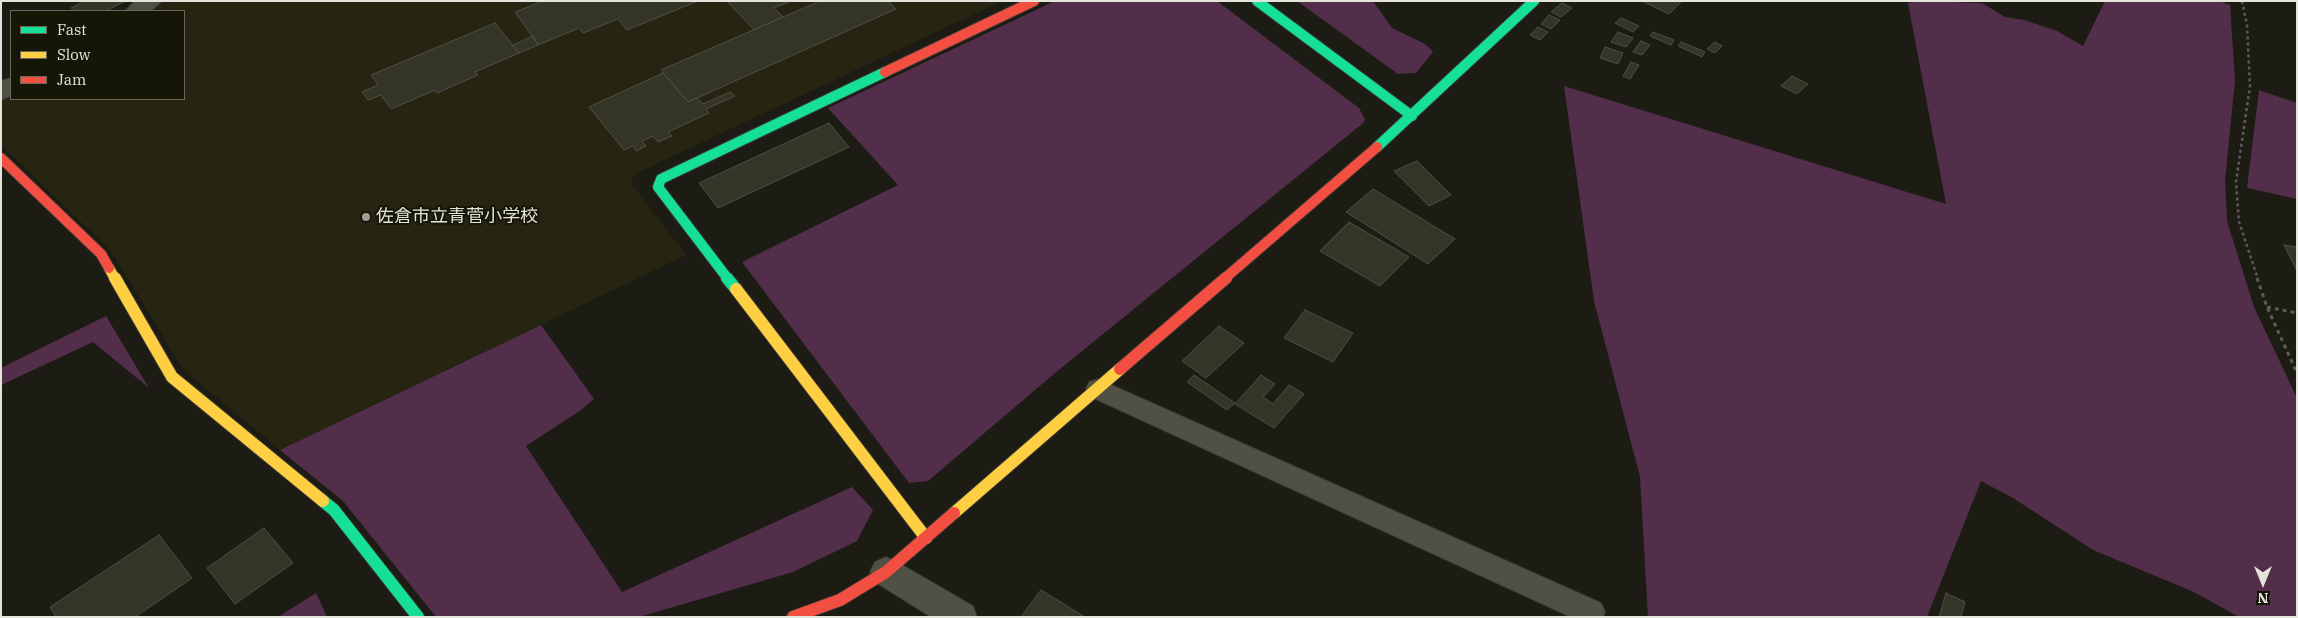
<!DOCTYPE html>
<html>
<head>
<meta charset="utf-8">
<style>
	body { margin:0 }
	#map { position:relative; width:2298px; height:618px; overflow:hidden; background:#1c1c14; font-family:"IBM Plex Serif",serif }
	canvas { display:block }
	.frame { position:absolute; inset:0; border:2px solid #e5e4db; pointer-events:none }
	.legend { position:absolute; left:10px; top:10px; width:175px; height:90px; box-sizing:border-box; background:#161607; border:1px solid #69685c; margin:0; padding:6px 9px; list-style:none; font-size:15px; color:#e5e4db }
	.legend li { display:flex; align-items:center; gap:10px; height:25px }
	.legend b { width:25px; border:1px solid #69685c }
	.north { position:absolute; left:2238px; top:558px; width:50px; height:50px; -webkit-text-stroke:4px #161607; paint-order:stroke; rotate:180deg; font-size:14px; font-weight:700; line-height:20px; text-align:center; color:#e5e4db }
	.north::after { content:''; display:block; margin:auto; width:18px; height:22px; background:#e5e4db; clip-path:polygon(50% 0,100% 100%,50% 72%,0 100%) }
</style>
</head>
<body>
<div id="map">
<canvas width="2298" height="618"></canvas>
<div class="frame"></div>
<ul class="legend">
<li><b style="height:6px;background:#16e098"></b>Fast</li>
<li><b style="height:6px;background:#ffcf43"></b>Slow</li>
<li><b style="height:6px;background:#f24e42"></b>Jam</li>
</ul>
<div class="north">N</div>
</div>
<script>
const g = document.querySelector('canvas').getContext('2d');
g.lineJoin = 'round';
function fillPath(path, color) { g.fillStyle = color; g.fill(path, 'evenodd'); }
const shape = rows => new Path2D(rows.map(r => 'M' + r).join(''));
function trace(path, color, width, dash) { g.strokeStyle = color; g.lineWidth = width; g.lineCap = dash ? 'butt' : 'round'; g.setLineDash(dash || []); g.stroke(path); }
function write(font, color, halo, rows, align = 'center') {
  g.font = font + ' "IBM Plex Serif","Noto Sans JP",serif'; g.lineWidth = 4; g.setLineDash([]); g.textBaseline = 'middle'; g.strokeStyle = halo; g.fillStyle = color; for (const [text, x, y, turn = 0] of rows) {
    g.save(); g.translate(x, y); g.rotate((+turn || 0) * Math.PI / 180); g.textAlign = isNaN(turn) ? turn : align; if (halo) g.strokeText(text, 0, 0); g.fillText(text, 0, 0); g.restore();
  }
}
const built = shape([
	[162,1,1002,1,637,173,632,179,631,183,686,255,280,450,183,369,111,251,1,145,1,99,11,93,11,99,184,99,184,11,147,11]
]);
const green = shape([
	[1055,1,1217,1,1359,108,1365,120,1362,124,1055,373,928,481,909,483,742,262,898,185,828,108],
	[1297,1,1373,1,1392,28,1425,44,1433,52,1416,73,1398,74],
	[1923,1,1982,3,2005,17,2024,20,2057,31,2083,46,2105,1,2219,1,2230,5,2235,80,2225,181,2227,221,2254,307,2297,398,2297,617,2239,617,2194,592,2093,550,2013,498,1981,481,1927,617,1648,617,1640,477,1594,301,1564,86,1946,204,1908,3],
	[2259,90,2297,103,2297,199,2247,188],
	[106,316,149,388,93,342,1,385,1,368],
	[541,325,594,399,581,410,526,446,622,592,852,487,873,510,857,541,793,572,639,617,436,617,343,501,280,450],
	[316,593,327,617,278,617]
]);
const building = shape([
	[85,1,126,1,105,11,75,11,71,8,85,1],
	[543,1,698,1,627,30,618,19,583,33,579,28,538,45,515,12,543,1],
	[727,1,791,1,774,8,783,17,754,30,727,1],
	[820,1,888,1,896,9,688,102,661,70,820,1],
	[1642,1,1682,1,1669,14,1642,1],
	[1562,3,1572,8,1561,17,1551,12,1562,3],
	[1549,15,1560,20,1551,29,1541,24,1549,15],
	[1621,18,1639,26,1633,32,1615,23,1621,18],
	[495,23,519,53,475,72,478,75,437,93,435,90,391,109,381,95,368,100,362,92,378,85,371,75,495,23],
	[1538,27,1548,32,1540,40,1530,35,1538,27],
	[1618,32,1633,38,1626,47,1611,42,1618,32],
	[1653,32,1674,40,1671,45,1650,36,1653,32],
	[533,36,538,45,519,53,513,45,533,36],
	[1641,41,1650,45,1642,55,1633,52,1641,41],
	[1681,42,1705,52,1702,57,1678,46,1681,42],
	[1715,42,1722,46,1715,53,1707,49,1715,42],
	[1605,47,1623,53,1618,64,1600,58,1605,47],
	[1631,62,1639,65,1630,79,1623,76,1631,62],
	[663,73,688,102,697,98,703,104,730,92,735,96,706,109,709,113,668,132,672,136,658,142,653,136,642,141,646,146,636,151,633,146,624,150,589,107,663,73],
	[1792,76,1808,84,1797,94,1781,86,1792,76],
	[829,123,849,147,718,208,699,183,829,123],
	[1417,161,1451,195,1429,206,1394,171,1417,161],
	[1373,189,1455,239,1428,264,1346,212,1373,189],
	[1349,222,1409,257,1380,286,1320,251,1349,222],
	[2284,245,2297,247,2297,269,2296,269,2284,245],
	[1305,310,1353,333,1333,362,1284,338,1305,310],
	[1219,326,1244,343,1206,378,1182,361,1219,326],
	[1194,375,1235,403,1227,410,1187,382,1194,375],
	[1261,375,1275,384,1263,397,1273,404,1289,385,1304,394,1274,428,1235,404,1261,375],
	[264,528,293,563,235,604,207,568,264,528],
	[159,535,192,578,135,617,56,617,50,607,159,535],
	[1041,590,1085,617,1021,617,1041,590],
	[1946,593,1965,602,1961,617,1939,617,1946,593]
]);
const pathFar1 = shape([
	[2242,1,2247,25,2250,86,2236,182,2239,222,2258,279]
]);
const path = shape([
	[2257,278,2267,307,2297,373],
	[2267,307,2297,313]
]);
const lane = shape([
	[1098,379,1601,603,1605,612,1603,617,1571,617,1089,396,1086,389,1089,382,1098,379]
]);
const street = shape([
	[135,1,162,1,151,11,125,11,135,1],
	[11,78,11,96,1,100,1,81,11,78],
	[886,557,897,562,973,606,977,617,931,617,875,582,870,572,875,562,886,557]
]);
const fastFar1 = shape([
	[1257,1,1412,116],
	[1377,147,1534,1],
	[728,279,658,187,661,179,885,72]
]);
const fast = shape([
	[727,278,736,289],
	[323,501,334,510,418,617]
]);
const slowFar1 = shape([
	[109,268,115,279]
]);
const slow = shape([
	[115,278,172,377,323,501],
	[736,289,926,538],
	[954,513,1120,369]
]);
const jamFar1 = shape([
	[885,72,1034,1],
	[1,158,101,254,109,268],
	[1224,279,1377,147]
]);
const jam = shape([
	[1120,369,1226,278],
	[793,617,840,600,886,572,954,513]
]);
const markers = [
	[366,217,5,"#9f9e95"]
];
const poiNames = [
	["佐倉市立青菅小学校",376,217]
];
fillPath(built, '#262511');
fillPath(green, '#532e4a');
fillPath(building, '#343427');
trace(building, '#4e4e47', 1);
trace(lane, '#373731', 2);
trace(street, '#373731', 2);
trace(fastFar1, '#373731', 12);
trace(fast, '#373731', 14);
trace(slowFar1, '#373731', 12);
trace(slow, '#373731', 14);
trace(jamFar1, '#373731', 12);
trace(jam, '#373731', 14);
trace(pathFar1, '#5c5c53', 2.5, [3, 3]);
trace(path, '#5c5c53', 3, [4, 4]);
fillPath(lane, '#505044');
fillPath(street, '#505044');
trace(fastFar1, '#16e098', 10);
trace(fast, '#16e098', 12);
trace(slowFar1, '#ffcf43', 10);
trace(slow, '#ffcf43', 12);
trace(jamFar1, '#f24e42', 10);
trace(jam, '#f24e42', 12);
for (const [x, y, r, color] of markers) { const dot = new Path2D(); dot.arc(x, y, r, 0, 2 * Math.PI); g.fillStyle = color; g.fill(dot); trace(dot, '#161607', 2); }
write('18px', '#e5e4db', '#161607', poiNames, 'left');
</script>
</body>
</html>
